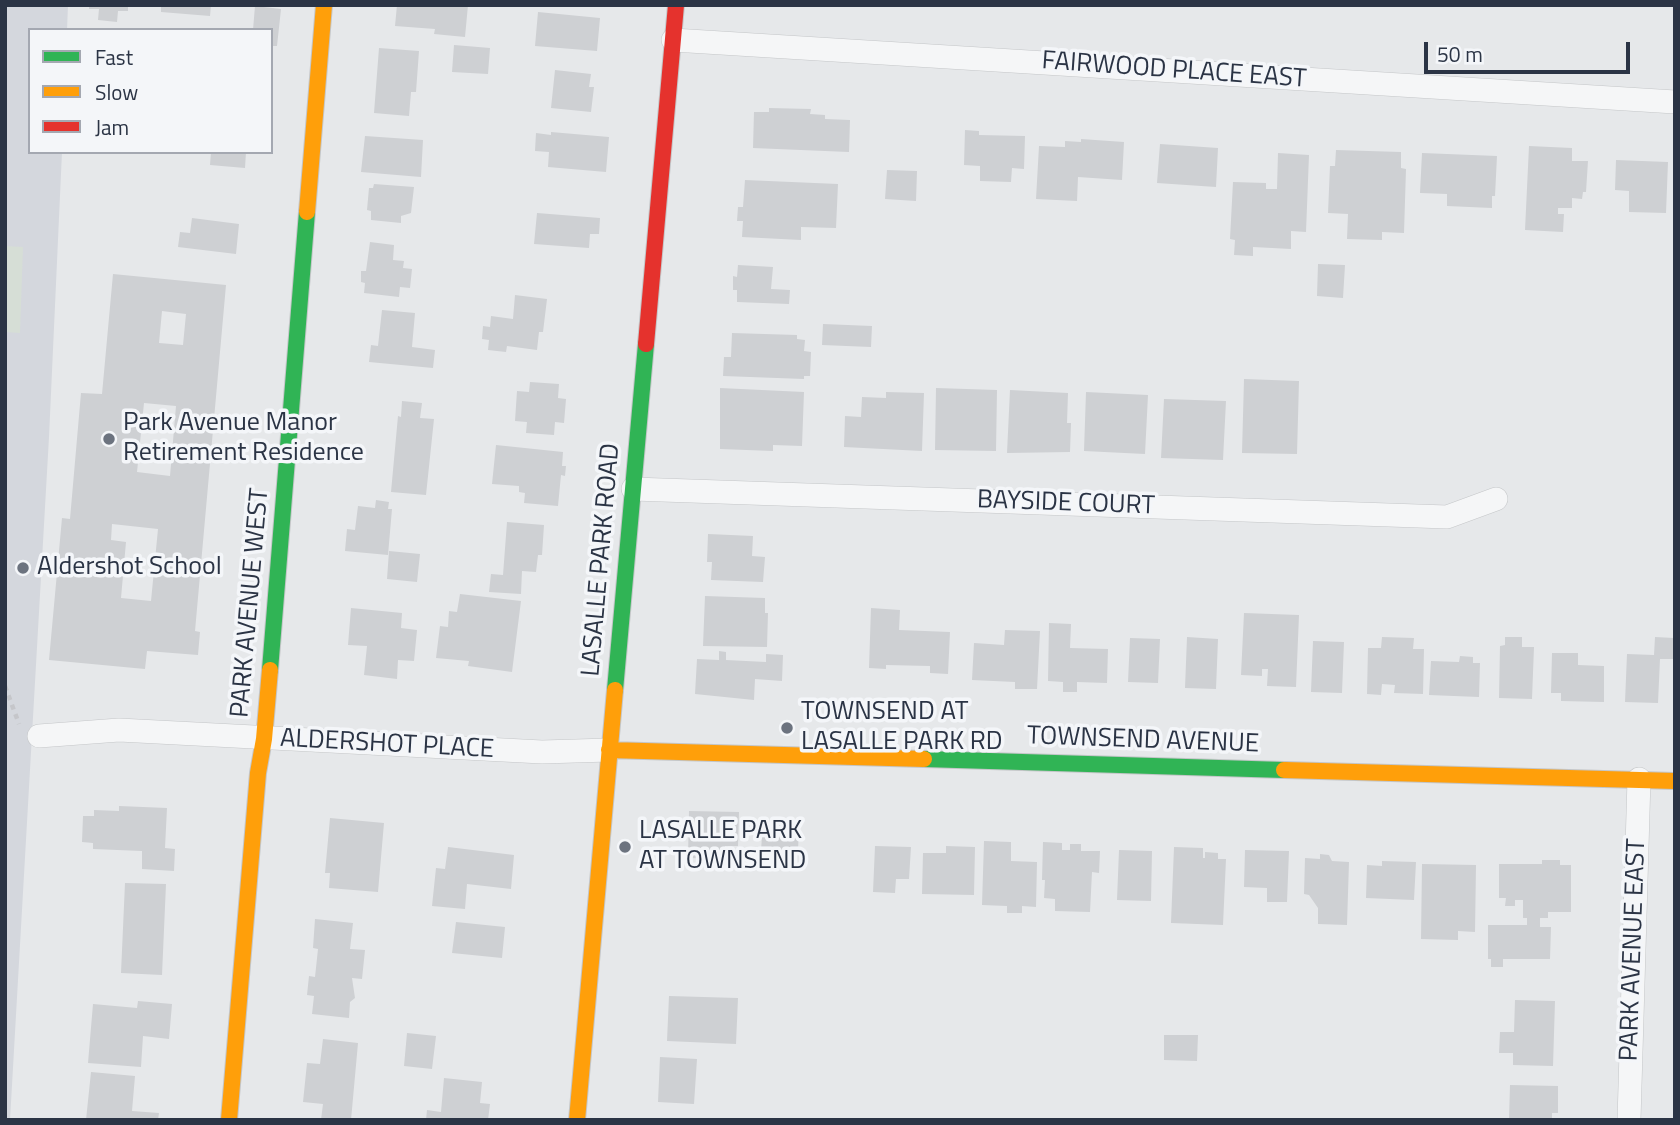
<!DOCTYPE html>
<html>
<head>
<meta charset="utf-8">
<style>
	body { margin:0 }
	#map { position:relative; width:1680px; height:1125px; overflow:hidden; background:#e6e8ea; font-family:"Titillium Web",sans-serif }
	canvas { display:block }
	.frame { position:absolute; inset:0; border:7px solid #2b3445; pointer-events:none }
	.legend { position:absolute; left:28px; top:28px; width:245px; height:126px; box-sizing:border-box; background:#f4f6f9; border:2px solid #a4a8b1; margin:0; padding:9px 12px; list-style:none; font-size:21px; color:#2b3445 }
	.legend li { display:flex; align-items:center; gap:14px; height:35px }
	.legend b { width:35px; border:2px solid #a4a8b1 }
	.scale { position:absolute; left:1424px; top:42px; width:206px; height:32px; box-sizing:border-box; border:4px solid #2b3445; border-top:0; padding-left:9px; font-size:21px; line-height:24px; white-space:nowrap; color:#2b3445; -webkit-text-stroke:5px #f4f6f9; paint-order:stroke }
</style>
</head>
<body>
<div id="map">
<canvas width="1680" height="1125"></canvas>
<div class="frame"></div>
<ul class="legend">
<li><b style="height:9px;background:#30b455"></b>Fast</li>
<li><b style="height:9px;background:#ff9f0a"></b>Slow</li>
<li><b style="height:9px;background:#e5322d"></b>Jam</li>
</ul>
<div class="scale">50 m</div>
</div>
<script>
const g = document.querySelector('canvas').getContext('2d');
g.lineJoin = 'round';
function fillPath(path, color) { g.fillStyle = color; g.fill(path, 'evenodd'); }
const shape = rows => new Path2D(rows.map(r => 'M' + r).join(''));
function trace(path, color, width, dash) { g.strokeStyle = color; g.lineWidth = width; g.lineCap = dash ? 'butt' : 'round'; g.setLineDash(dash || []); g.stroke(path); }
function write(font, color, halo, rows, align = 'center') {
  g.font = font + ' "Titillium Web",sans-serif'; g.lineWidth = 7; g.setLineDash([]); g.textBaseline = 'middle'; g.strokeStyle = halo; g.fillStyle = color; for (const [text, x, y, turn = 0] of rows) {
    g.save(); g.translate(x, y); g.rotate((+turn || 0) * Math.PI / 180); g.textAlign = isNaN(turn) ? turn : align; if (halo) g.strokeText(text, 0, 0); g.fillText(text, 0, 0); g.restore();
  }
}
const built = shape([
	[5,5,68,5,67,30,30,30,30,152,62,152,49,437,10,1120,5,1120]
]);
const green = shape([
	[5,246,23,247,20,333,5,332]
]);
const building = shape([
	[89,5,128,5,128,11,118,11,117,22,98,20,99,9,89,9],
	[161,5,211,5,210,16,161,12],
	[397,5,468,5,465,37,434,34,435,29,395,26],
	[255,6,281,9,277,46,271,46,271,30,253,30],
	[538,12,600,18,597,51,535,46],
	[454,45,490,48,488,74,452,72],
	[379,48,419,51,416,92,411,92,409,116,374,113],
	[555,70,591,74,589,87,594,87,591,112,551,108],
	[769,108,811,109,810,114,825,115,825,119,850,120,849,152,753,148,754,112,769,112],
	[965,130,979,131,979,135,1025,136,1024,169,1012,168,1011,182,980,181,980,166,964,165],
	[551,132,609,137,606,172,548,167,549,152,535,151,536,133,551,135],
	[365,136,423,140,421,177,361,172],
	[1081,139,1124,142,1122,180,1078,177,1077,201,1036,199,1039,146,1065,147,1065,141,1081,142],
	[1160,144,1218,148,1216,187,1157,183],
	[1529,146,1572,148,1572,161,1588,161,1586,192,1583,192,1582,199,1572,198,1572,208,1558,208,1558,214,1564,214,1563,232,1525,230],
	[1336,150,1401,152,1401,168,1406,169,1404,233,1382,232,1382,240,1347,239,1348,214,1328,213,1330,166,1335,166],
	[211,152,246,152,245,168,210,165],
	[1278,153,1309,155,1306,232,1291,231,1291,249,1253,247,1253,256,1234,255,1235,240,1230,239,1233,182,1266,183,1266,189,1277,189],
	[1422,153,1497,156,1495,196,1492,196,1492,208,1447,206,1447,194,1420,193],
	[1616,160,1668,162,1666,213,1629,212,1629,191,1615,190],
	[887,170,917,171,916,201,885,199],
	[745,180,838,184,836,228,801,227,801,240,742,237,743,221,737,221,738,207,743,207],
	[374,184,414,187,411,213,401,216,401,223,371,220,371,211,367,210,369,188,373,188],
	[537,213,600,218,599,234,590,234,589,248,534,244],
	[192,218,239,224,236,254,178,247,180,232,190,233],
	[370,242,394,245,393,260,404,261,403,268,412,269,410,288,400,287,399,297,364,293,365,283,361,282,361,271,366,271],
	[1318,264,1345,265,1343,298,1317,296],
	[738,265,773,267,771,289,790,290,789,304,737,302,737,290,733,290,733,276,737,277],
	[113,274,226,285,195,631,200,632,198,655,147,651,145,669,49,660,62,518,70,519,81,393,102,394],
	[162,311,186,314,183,345,159,343],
	[144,403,176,406,170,476,137,472],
	[112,524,158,529,151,601,121,598,126,542,111,540],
	[515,295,547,299,543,332,539,332,537,350,507,346,506,352,488,350,489,340,482,339,483,326,490,327,491,316,513,319],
	[382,310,415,313,412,347,435,350,433,368,369,362,371,345,378,346],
	[823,324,872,326,871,347,822,345],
	[732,333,797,335,797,339,805,340,804,351,811,352,810,376,804,376,804,379,723,376,724,357,731,357],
	[1244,379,1299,381,1297,454,1242,453],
	[530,382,559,384,558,398,566,399,564,423,555,422,554,435,526,433,527,422,515,421,517,391,529,392],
	[720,388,804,392,802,446,773,445,773,451,720,449],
	[936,388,997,390,996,451,935,450],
	[1010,390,1068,393,1067,423,1071,423,1070,452,1007,453],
	[886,392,924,393,922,451,844,447,845,416,861,417,862,397,886,398],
	[1086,392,1148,395,1145,454,1084,451],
	[1164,399,1226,401,1223,460,1161,458],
	[402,401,422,403,420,418,434,419,426,495,391,492,398,416,401,417],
	[496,445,563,452,562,466,566,466,565,476,561,475,558,506,524,503,525,493,519,492,519,486,492,484],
	[376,500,389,502,388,509,392,509,388,555,345,551,347,529,355,530,358,506,375,508],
	[507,522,544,525,542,555,538,555,536,572,522,571,521,594,489,592,491,574,503,575],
	[708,534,753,536,752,556,765,557,763,582,711,580,712,562,707,562],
	[389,551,420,554,417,582,387,579],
	[460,594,521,601,512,672,468,666,469,661,436,658,440,626,448,627,449,611,457,612],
	[705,596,765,598,765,613,768,613,767,647,703,646],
	[351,608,402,613,401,628,417,630,414,661,398,660,397,679,364,675,367,646,348,645],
	[871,608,900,610,899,630,950,632,948,674,930,673,930,666,886,665,886,669,869,668],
	[1244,613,1299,615,1296,687,1267,686,1268,669,1262,669,1262,676,1241,675],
	[1049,623,1071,624,1070,648,1108,649,1107,683,1077,682,1077,692,1063,692,1063,682,1048,681],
	[1005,630,1040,631,1037,689,1015,689,1015,682,972,680,974,643,1004,645],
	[1187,637,1218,639,1216,689,1185,688],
	[1382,637,1414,638,1413,649,1424,649,1423,694,1394,693,1395,685,1382,684,1381,695,1367,694,1368,648,1381,648],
	[1505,637,1522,637,1522,647,1534,647,1532,699,1499,698,1500,646,1505,645],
	[1655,637,1674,638,1673,659,1660,659,1658,703,1625,702,1627,654,1654,655],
	[1130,638,1160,639,1158,683,1128,682],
	[1313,641,1344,642,1342,693,1311,692],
	[719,651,726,652,726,660,766,662,766,654,783,655,782,681,755,679,754,700,695,694,697,659,719,660],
	[1552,653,1578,653,1578,665,1604,666,1604,702,1561,701,1561,693,1551,693],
	[1460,656,1473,657,1473,663,1480,663,1479,697,1429,695,1431,661,1459,662],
	[119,806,167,808,165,848,175,849,174,871,142,869,142,851,93,849,93,843,82,842,83,816,94,816,94,810,119,811],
	[689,811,739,812,738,846,725,846,725,859,688,858],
	[330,818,384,823,378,892,329,888,330,873,325,873],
	[763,821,799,823,798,852,761,851],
	[984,841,1011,842,1011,861,1037,862,1036,907,1022,906,1022,913,1007,913,1007,906,982,905],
	[1043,842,1062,843,1062,850,1070,850,1070,844,1081,844,1081,851,1100,851,1099,873,1092,872,1090,912,1055,911,1055,899,1044,898,1045,880,1042,880],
	[875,846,911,847,909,879,896,879,895,893,873,892],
	[946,846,975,847,974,895,922,894,923,853,946,853],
	[448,847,514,855,511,889,467,884,465,909,432,906,436,868,445,869],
	[1174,847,1203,848,1203,858,1205,858,1205,852,1218,853,1218,859,1226,859,1223,925,1171,923],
	[1119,850,1152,851,1151,901,1117,900],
	[1245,850,1289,851,1287,902,1267,902,1267,888,1244,887],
	[1320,854,1329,855,1332,861,1349,862,1347,925,1318,924,1318,908,1309,895,1304,894,1305,858,1320,859],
	[1542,860,1560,860,1560,865,1571,865,1571,912,1548,912,1548,918,1540,918,1540,927,1551,927,1550,959,1503,959,1503,967,1491,967,1491,959,1488,959,1488,925,1527,925,1527,918,1523,918,1523,900,1515,900,1515,906,1505,906,1506,898,1499,898,1499,864,1542,864],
	[1382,861,1416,862,1414,900,1366,898,1367,865,1382,866],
	[1422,864,1476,865,1475,932,1458,931,1458,940,1421,939],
	[125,883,166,884,162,975,121,973],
	[315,919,353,923,350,949,365,950,362,979,352,978,355,998,350,1002,349,1018,312,1014,314,996,307,995,309,976,315,977,318,949,313,948],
	[456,922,505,927,502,958,452,953],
	[669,996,738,998,736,1044,667,1041],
	[1515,1000,1555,1001,1553,1066,1513,1065,1513,1053,1499,1053,1500,1032,1514,1032],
	[138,1001,172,1004,169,1039,143,1036,141,1067,88,1063,93,1004,137,1008],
	[407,1033,436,1036,432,1069,404,1066],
	[1164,1035,1198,1035,1197,1061,1164,1060],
	[323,1039,358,1043,351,1120,321,1120,323,1104,303,1102,307,1063,320,1064],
	[660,1057,697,1059,694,1104,658,1102],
	[91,1072,135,1076,132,1111,159,1113,158,1120,86,1120],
	[444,1078,482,1082,480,1103,490,1104,488,1120,426,1120,427,1110,441,1112],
	[1510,1085,1558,1086,1558,1113,1552,1113,1552,1120,1509,1120]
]);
const path = shape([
	[5,686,19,724]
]);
const street = shape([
	[673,40,1675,102],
	[633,489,1447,517,1496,499],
	[39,736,119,730,542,752,609,750],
	[1629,1120,1639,779]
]);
const fast = shape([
	[270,670,307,212],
	[615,690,646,344],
	[924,759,1284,770]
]);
const slow = shape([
	[307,212,324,5],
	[609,750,924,759],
	[1284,770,1675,781],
	[229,1120,258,773,264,739,270,670],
	[577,1120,615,690]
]);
const jam = shape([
	[646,344,676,5]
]);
const markers = [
	[109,439,7,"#6c737f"],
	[23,568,7,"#6c737f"],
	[787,728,7,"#6c737f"],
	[625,847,7,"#6c737f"]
];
const streetNames = [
	["FAIRWOOD PLACE EAST",1174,71,4],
	["BAYSIDE COURT",1066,504,2],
	["LASALLE PARK ROAD",602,560,-85],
	["PARK AVENUE WEST",251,603,-85],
	["TOWNSEND AVENUE",1143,741,2],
	["ALDERSHOT PLACE",387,745,3],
	["PARK AVENUE EAST",1634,950,-88]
];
const poiNames = [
	["Park Avenue Manor",123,424],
	["Retirement Residence",123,454],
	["Aldershot School",37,568],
	["TOWNSEND AT",801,713],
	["LASALLE PARK RD",801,743],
	["LASALLE PARK",639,832],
	["AT TOWNSEND",639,862]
];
fillPath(built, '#d4d7dd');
fillPath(green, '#d6ded6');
fillPath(building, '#ced0d3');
trace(street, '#c4c6c8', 24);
trace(fast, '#c4c6c8', 18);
trace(slow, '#c4c6c8', 18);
trace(jam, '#c4c6c8', 18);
trace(path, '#c5c6ca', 4.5, [5, 5]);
trace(street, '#f5f6f7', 23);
trace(fast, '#30b455', 16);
trace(slow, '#ff9f0a', 16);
trace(jam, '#e5322d', 16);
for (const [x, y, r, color] of markers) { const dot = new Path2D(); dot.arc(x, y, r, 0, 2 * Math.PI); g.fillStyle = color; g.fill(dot); trace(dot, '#f4f6f9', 2.5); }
write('26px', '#2b3445', '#f4f6f9', streetNames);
write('26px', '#2b3445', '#f4f6f9', poiNames, 'left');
</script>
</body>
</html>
